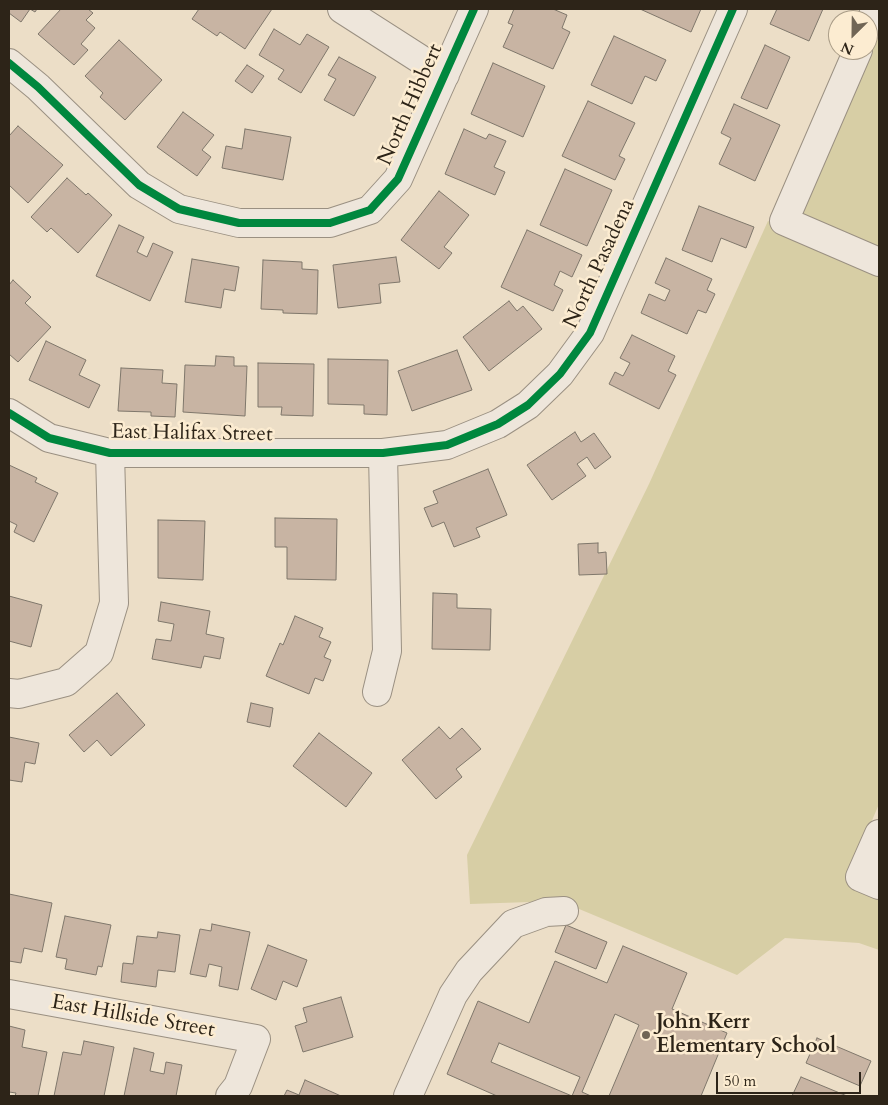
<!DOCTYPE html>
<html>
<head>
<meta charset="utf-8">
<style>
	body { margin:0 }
	#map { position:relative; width:888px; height:1105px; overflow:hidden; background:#ecdec7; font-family:Cardo,serif }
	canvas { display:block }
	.frame { position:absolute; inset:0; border:10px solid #2d2418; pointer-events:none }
	.north { position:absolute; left:828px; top:10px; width:50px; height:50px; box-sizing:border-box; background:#fcecd1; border:1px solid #a99c87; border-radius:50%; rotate:203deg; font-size:14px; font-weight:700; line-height:20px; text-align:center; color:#2d2418 }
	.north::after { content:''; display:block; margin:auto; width:18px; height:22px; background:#706555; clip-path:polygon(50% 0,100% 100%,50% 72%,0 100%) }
	.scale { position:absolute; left:716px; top:1072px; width:145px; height:22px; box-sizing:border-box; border:2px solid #2d2418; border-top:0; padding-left:6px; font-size:15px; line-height:18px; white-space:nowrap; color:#2d2418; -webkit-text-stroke:4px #fcecd1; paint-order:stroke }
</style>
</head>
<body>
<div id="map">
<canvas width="888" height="1105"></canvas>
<div class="frame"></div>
<div class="north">N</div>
<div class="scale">50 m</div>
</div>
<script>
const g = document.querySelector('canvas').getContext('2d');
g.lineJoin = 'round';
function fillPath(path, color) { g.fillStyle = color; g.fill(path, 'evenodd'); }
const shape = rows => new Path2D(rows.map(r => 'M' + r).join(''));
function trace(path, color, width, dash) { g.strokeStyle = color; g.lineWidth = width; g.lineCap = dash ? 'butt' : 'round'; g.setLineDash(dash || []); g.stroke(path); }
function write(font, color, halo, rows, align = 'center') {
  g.font = font + ' Cardo,serif'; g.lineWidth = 5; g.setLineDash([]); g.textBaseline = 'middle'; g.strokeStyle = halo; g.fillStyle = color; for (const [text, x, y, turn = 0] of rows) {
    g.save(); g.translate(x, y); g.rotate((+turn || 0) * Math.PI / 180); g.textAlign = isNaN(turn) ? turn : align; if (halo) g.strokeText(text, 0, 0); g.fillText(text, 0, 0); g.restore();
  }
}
const green = shape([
	[879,9,879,249,775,205,844,50,868,50,868,20],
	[768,221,879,269,879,804,856,858,864,892,879,899,879,950,859,943,785,938,737,975,560,901,470,904,467,855,649,484]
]);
const building = shape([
	[9,9,37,9,35,12,30,9,21,22,9,13,9,9],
	[61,9,88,9,93,13,86,20,95,28,81,44,88,50,74,65,38,34,61,9],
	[199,9,272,9,245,49,220,32,217,36,192,19,199,9],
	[514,9,553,9,567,15,562,28,570,32,553,69,503,47,513,25,508,23,514,9],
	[640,9,701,9,691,32,640,9],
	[777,9,823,9,809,41,770,24,777,9],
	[274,29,300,45,307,34,329,47,301,93,278,79,284,70,259,55,274,29],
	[614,36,666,60,656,81,645,76,632,104,591,85,614,36],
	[119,40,162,80,125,120,100,97,103,93,85,76,119,40],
	[765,45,790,57,767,109,741,98,765,45],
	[339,57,376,77,354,116,324,100,336,79,328,75,339,57],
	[493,63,545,86,523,137,471,114,493,63],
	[247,65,264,76,252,93,235,81,247,65],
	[588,101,635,123,619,156,625,159,615,180,562,156,588,101],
	[734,104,780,125,755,181,719,164,731,138,721,133,734,104],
	[183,112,214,135,202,150,211,157,197,176,157,147,183,112],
	[18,126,63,165,28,203,9,185,9,136,18,126],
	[245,129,291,137,283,180,222,168,226,146,242,149,245,129],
	[464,129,486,139,489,134,506,141,494,167,505,172,495,195,445,174,464,129],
	[565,169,612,190,587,246,540,225,565,169],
	[67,178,86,195,88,193,112,215,78,253,51,228,47,232,31,217,67,178],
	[439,191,469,215,444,247,452,253,439,269,401,240,439,191],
	[699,206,754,227,746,248,721,238,712,262,682,250,699,206],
	[119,225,144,237,137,252,147,257,153,243,173,252,150,301,96,276,119,225],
	[527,230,582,255,572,277,560,271,554,285,563,290,553,311,501,287,527,230],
	[396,257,400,282,379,284,381,303,338,308,333,265,396,257],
	[666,258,712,279,707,290,715,294,706,313,698,310,687,334,641,313,649,294,665,301,670,290,655,283,666,258],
	[192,259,239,267,235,291,224,289,221,308,185,302,192,259],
	[263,260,302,262,302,269,318,270,317,314,283,313,283,310,261,309,263,260],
	[13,280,31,297,25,303,51,327,18,362,9,354,9,285,13,280],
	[509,301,517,311,523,306,542,329,489,371,463,337,509,301],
	[632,335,675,356,668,371,676,375,659,409,609,384,615,372,623,376,630,363,620,358,632,335],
	[46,341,86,360,79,375,100,385,89,408,29,380,46,341],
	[457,350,472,390,412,411,398,371,457,350],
	[216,356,234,357,234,366,247,366,245,416,183,412,185,365,215,366,216,356],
	[328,359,388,360,387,415,364,414,364,405,328,404,328,359],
	[258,363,314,364,313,416,281,415,282,407,258,407,258,363],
	[121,368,163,370,162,383,177,384,175,417,151,416,151,412,118,411,121,368],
	[575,432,581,442,594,433,611,457,595,469,587,457,577,464,586,476,552,500,527,465,575,432],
	[9,465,37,478,35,482,58,493,34,542,14,532,17,525,9,521,9,465],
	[488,469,507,515,476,528,480,537,454,547,444,522,432,527,424,508,438,503,433,491,488,469],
	[275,518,337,519,336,580,287,579,287,547,275,547,275,518],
	[158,520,205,521,203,580,158,578,158,520],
	[598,543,598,553,606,552,607,574,579,575,578,544,598,543],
	[433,593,457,594,457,608,491,609,490,650,432,649,433,593],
	[9,596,42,605,31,647,9,641,9,596],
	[161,602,210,611,206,634,224,638,220,659,204,656,201,668,152,659,156,639,171,641,174,624,158,621,161,602],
	[295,616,323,628,319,637,331,642,324,657,331,660,323,681,315,678,309,694,266,676,280,643,283,645,295,616],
	[117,693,145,725,111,756,97,740,84,752,69,735,117,693],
	[251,703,273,708,270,727,247,722,251,703],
	[439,727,450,739,462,728,481,749,456,769,462,777,436,799,402,760,439,727],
	[319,733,372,773,346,807,293,766,319,733],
	[9,737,39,743,35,764,25,762,22,782,9,780,9,737],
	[9,894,52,903,42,952,24,948,21,963,9,961,9,894],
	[65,916,111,925,102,967,98,966,96,975,65,969,67,959,56,957,65,916],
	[212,924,250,932,238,990,219,986,222,967,209,964,206,977,190,974,200,929,211,931,212,924],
	[566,925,607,942,596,969,555,952,566,925],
	[158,932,180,935,175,972,158,970,156,987,121,982,123,963,133,964,137,936,157,938,158,932],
	[268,945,307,960,297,987,283,981,276,1000,251,989,268,945],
	[623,946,687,973,672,1009,727,1033,701,1096,702,1096,609,1096,639,1025,615,1014,582,1092,591,1096,497,1096,447,1074,478,1001,529,1023,555,961,607,983,623,946],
	[499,1043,580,1077,572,1096,491,1062,499,1043],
	[341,997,353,1037,303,1052,295,1026,307,1022,303,1008,341,997],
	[9,1026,25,1030,22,1047,47,1052,38,1096,15,1096,16,1093,9,1092,9,1026],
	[817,1038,871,1061,860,1086,806,1063,817,1038],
	[84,1041,114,1047,104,1096,54,1096,63,1052,81,1055,84,1041],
	[134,1048,154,1053,150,1071,164,1074,166,1062,182,1065,176,1096,124,1096,134,1048],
	[801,1077,847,1096,792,1096,801,1077],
	[305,1080,341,1096,284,1096,287,1090,299,1095,305,1080]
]);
const minor = shape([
	[342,9,445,75],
	[868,27,876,9],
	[858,50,784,221,879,262],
	[9,63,38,87,139,185,179,209,239,223,330,223,370,210,398,179,474,9],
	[9,413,49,438,110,453,383,453,447,445,498,424,528,405,560,374,590,333,733,9],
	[377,692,387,651,383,453],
	[9,693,19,694,66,682,99,653,114,603,110,453],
	[879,834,860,877,879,885],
	[9,994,256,1039,238,1086,230,1096],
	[408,1096,453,995,469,971,513,924,546,912,564,911]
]);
const cycleway = shape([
	[9,63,38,87,139,185,179,209,239,223,330,223,370,210,398,179,474,9],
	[9,413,49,438,110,453,383,453,447,445,498,424,528,405,560,374,590,333,733,9]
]);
const markers = [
	[646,1035,5,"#706555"]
];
const streetNames = [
	["North Hibbert",411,105,-66],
	["North Pasadena",600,264,-65],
	["East Halifax Street",192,434,1],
	["East Hillside Street",133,1017,10]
];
const poiNames = [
	["John Kerr",656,1023],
	["Elementary School",656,1047]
];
fillPath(green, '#d7cea5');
fillPath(building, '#c8b4a3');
trace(building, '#7f776b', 1);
trace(minor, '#9a9082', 30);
trace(minor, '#eee6db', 28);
trace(cycleway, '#00873e', 8);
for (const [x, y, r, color] of markers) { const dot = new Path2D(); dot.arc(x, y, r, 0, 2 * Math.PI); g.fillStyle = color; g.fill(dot); trace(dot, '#fcecd1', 2); }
write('21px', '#2d2418', '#fcecd1', streetNames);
write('bold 21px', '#2d2418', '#fcecd1', poiNames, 'left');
</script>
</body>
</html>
